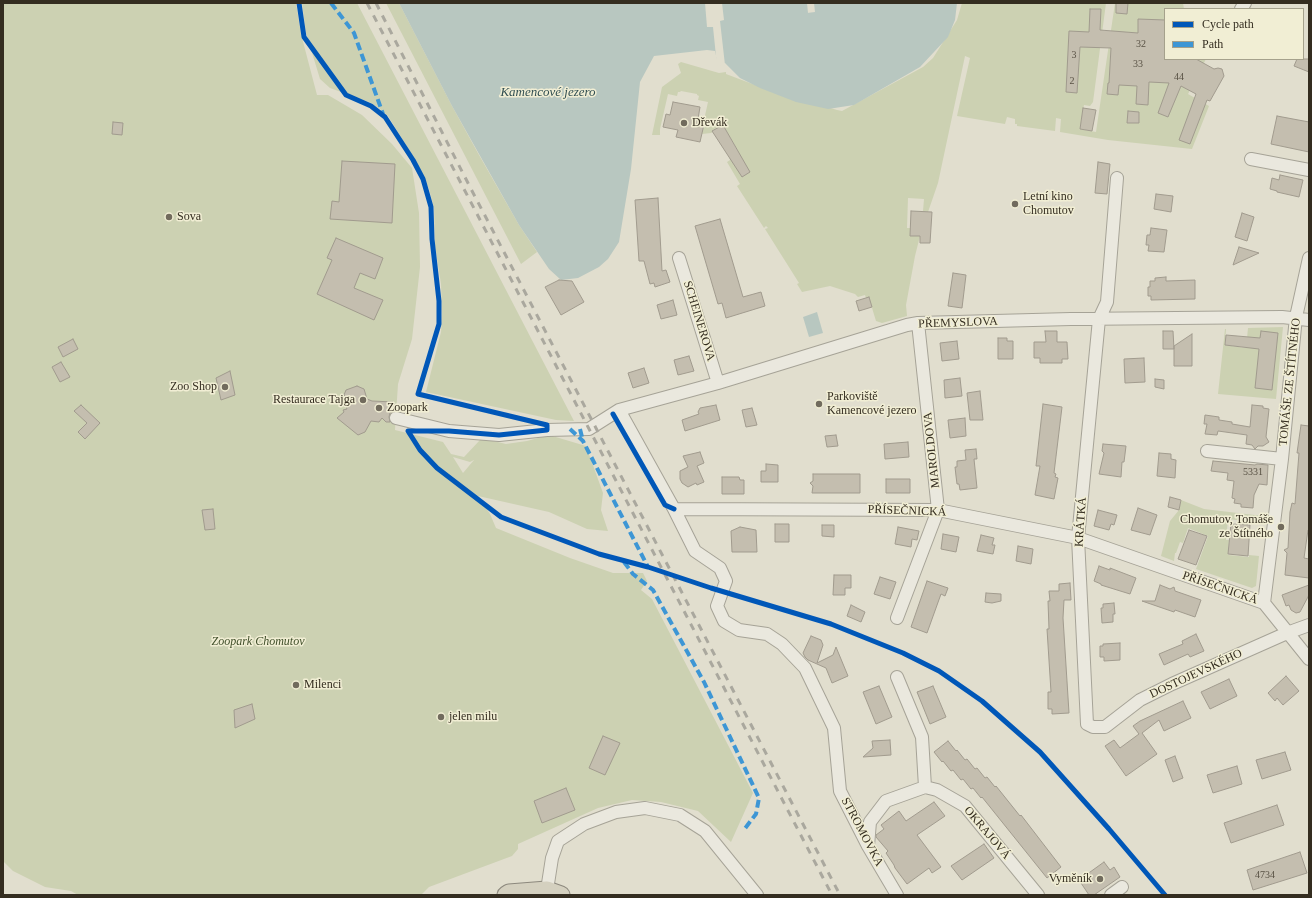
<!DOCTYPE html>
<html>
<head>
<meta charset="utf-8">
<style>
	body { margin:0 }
	#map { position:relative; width:1312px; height:898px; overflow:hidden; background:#e1dece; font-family:Georgia,serif }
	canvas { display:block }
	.frame { position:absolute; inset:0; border:4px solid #342d20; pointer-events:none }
	.legend { position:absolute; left:1164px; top:8px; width:140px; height:52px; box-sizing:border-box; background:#f1eed4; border:1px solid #a5a18c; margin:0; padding:5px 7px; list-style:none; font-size:12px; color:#342d20 }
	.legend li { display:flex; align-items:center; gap:8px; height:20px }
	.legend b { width:20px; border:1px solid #a5a18c }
</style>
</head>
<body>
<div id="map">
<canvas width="1312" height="898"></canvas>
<div class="frame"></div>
<ul class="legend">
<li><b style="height:5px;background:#0057b8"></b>Cycle path</li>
<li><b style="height:5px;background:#3d96d5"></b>Path</li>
</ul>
</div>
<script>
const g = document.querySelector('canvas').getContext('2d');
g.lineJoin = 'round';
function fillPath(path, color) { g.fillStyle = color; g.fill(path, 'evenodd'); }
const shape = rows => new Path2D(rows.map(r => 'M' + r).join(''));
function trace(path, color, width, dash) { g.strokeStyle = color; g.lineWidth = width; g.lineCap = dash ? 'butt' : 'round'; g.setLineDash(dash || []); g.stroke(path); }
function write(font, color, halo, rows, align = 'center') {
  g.font = font + ' Georgia,serif'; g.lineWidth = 3; g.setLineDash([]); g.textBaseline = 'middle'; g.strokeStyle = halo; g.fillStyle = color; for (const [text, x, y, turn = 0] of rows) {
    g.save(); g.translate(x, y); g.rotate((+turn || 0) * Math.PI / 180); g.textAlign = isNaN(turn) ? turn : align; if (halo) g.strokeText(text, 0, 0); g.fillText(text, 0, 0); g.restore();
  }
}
const green = shape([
	[3,3,296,3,301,34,317,95,328,95,362,115,392,144,412,168,419,213,420,267,412,339,398,384,395,430,443,442,451,454,464,457,480,440,485,439,506,444,527,441,549,435,586,446,603,493,601,510,608,531,587,529,549,512,478,496,490,514,496,528,570,558,613,573,643,573,647,581,641,590,652,599,753,793,731,842,698,811,661,802,632,800,598,808,518,844,518,849,512,856,429,887,421,895,78,895,71,891,45,887,13,871,3,861],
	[453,457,470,462,474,460,463,473],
	[302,3,357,3,574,421,556,420,426,392,441,332,442,314,441,284,435,246,434,208,429,189,422,173,414,158,388,116,380,109,369,102,330,88,320,79,306,33],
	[386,3,399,3,452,106,479,155,519,225,537,252,521,264],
	[962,3,1106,3,1093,102,1090,106,1084,105,1080,129,1096,132,1115,3,1183,3,1184,9,1165,9,1165,59,1206,59,1188,94,1209,106,1192,149,1108,140,1060,132,1061,119,1056,118,1055,131,1017,126,1017,124,1015,124,1015,119,1007,117,1005,124,957,116,970,58,965,56,938,183,928,212,923,211,924,199,908,198,907,228,910,228,910,236,920,236,915,256,906,305,907,316,882,323,876,321,869,298,866,298,865,295,858,297,855,294,830,286,802,292,797,284,799,283,765,229,768,228,766,226,764,228,737,186,740,184,727,162,730,160,729,157,738,151,723,125,713,130,713,132,711,133,702,134,704,125,707,125,707,123,705,122,704,120,708,102,698,100,699,96,697,95,697,94,681,91,680,92,678,92,677,96,668,94,660,129,660,135,652,135,662,87,681,73,678,64,681,62,719,73,726,72,726,74,800,102,802,99,837,110,842,111,923,67,933,58,957,20],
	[1283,327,1276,399,1218,394,1225,329,1226,329,1225,345,1246,348,1248,328],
	[1181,500,1204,509,1263,516,1262,523,1228,519,1226,540,1229,540,1228,555,1249,557,1249,555,1259,556,1256,586,1252,588,1196,569,1208,536,1188,528,1183,543,1180,542,1176,553,1175,553,1174,561,1161,556,1170,521,1179,510]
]);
const water = shape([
	[399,3,957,3,955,20,948,37,920,67,854,105,828,109,796,102,760,88,740,78,725,63,718,64,715,51,707,50,654,56,640,82,631,169,619,242,608,259,599,267,578,278,561,280,549,269,519,225,452,106],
	[817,312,823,333,809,337,803,317]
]);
const pier = shape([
	[705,3,722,3,724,20,720,21,725,65,717,66,713,27,707,27],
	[807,3,814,3,815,12,807,13,808,13]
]);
const building = shape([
	[1116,3,1128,3,1127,14,1116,13,1116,3],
	[1090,9,1101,9,1100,30,1138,33,1138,19,1165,20,1165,59,1196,59,1214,69,1218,68,1222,69,1224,76,1210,101,1207,100,1190,144,1179,140,1196,94,1181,86,1168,117,1158,113,1169,83,1149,82,1148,105,1136,104,1137,86,1119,85,1118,95,1107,94,1108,83,1109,83,1111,48,1080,47,1077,93,1066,92,1069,31,1089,32,1090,9],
	[1297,59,1309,59,1309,72,1294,66,1297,59],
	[673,102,700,107,698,119,705,120,700,142,676,137,678,130,663,127,666,114,670,115,673,102],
	[1083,108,1096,110,1092,131,1080,129,1083,108],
	[1128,111,1139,112,1139,123,1127,123,1128,111],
	[1277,116,1309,122,1309,152,1271,144,1277,116],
	[113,122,123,123,122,135,112,134,113,122],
	[723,125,750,172,742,177,712,131,723,125],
	[342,161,395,164,392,223,330,219,332,201,339,202,342,161],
	[1098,162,1110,164,1107,194,1095,193,1098,162],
	[1280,175,1303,180,1299,197,1277,192,1277,191,1270,189,1272,178,1279,180,1280,175],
	[1156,194,1173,196,1171,212,1154,209,1156,194],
	[658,198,662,271,666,270,670,282,655,287,654,283,650,284,644,261,639,261,635,200,658,198],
	[911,211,932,212,930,243,920,243,920,236,910,236,911,211],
	[1242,213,1254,217,1247,241,1235,237,1242,213],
	[720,219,743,297,761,292,765,306,726,318,722,303,718,304,695,226,720,219],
	[1151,228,1167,230,1164,252,1148,251,1149,245,1146,245,1147,235,1150,235,1151,228],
	[336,238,383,258,375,279,360,273,354,288,383,300,374,320,317,294,332,260,327,258,336,238],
	[1239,247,1259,253,1233,265,1239,247],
	[953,273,966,275,962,308,948,306,953,273],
	[1166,277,1166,281,1195,280,1195,299,1151,300,1151,296,1148,296,1148,287,1150,287,1150,281,1155,281,1155,278,1166,277],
	[559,280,572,281,584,302,561,315,545,287,559,280],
	[869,297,872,307,859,311,856,301,869,297],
	[673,300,677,315,661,319,657,305,673,300],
	[1045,331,1057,331,1057,342,1067,342,1068,359,1062,359,1062,363,1040,363,1040,358,1034,358,1034,342,1046,342,1045,331],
	[1163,331,1173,331,1174,349,1163,349,1163,331],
	[1261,331,1278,333,1272,390,1255,388,1259,349,1225,345,1226,335,1260,338,1261,331],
	[1192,334,1192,366,1174,366,1174,346,1192,334],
	[998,338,1007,338,1007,341,1013,341,1013,359,998,359,998,338],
	[73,339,78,349,63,357,58,347,73,339],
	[957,341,959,359,942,361,940,343,957,341],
	[689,356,694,371,678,375,674,360,689,356],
	[1144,358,1145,382,1125,383,1124,359,1144,358],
	[61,362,70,377,60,382,52,367,61,362],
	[644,368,649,383,633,388,628,373,644,368],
	[230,371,235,395,221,400,216,378,230,371],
	[960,378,962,396,945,398,944,380,960,378],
	[1155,379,1164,380,1164,389,1155,387,1155,379],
	[357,386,364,389,367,399,372,401,393,402,399,410,399,411,394,411,390,413,389,417,390,422,386,422,382,418,379,422,371,421,365,432,358,435,337,418,344,412,343,410,347,409,344,401,346,397,344,395,346,390,357,386],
	[980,391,983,420,970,420,967,393,980,391],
	[1043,404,1062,407,1054,473,1056,474,1055,477,1058,478,1054,499,1035,495,1040,466,1036,466,1043,404],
	[81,405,100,423,85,439,78,432,87,423,74,411,81,405],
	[716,405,720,420,685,431,682,420,699,414,698,412,700,408,716,405],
	[1252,405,1263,406,1263,408,1269,409,1266,437,1269,442,1263,446,1258,446,1255,449,1252,445,1246,444,1247,435,1218,431,1217,435,1205,434,1207,424,1204,424,1205,415,1219,417,1219,420,1232,422,1232,424,1250,427,1252,405],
	[752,408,757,425,746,427,742,410,752,408],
	[965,418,966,436,950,438,948,420,965,418],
	[1301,425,1309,426,1309,530,1308,530,1304,558,1309,559,1309,578,1285,575,1287,553,1284,550,1288,548,1290,512,1292,503,1295,504,1299,453,1297,453,1301,425],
	[836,435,838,446,827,447,825,436,836,435],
	[908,442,909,457,885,459,884,444,908,442],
	[1103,444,1126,446,1124,462,1122,462,1121,477,1099,474,1104,453,1102,451,1103,444],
	[976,449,977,459,974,459,977,488,960,490,959,484,957,484,956,476,955,467,957,467,957,461,966,460,965,450,976,449],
	[700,452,704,463,697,466,704,482,697,485,696,483,688,487,682,483,680,479,680,471,688,467,683,456,700,452],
	[1159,453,1171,454,1171,459,1176,460,1175,478,1157,476,1159,453],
	[1213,461,1255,465,1257,464,1268,465,1267,485,1259,484,1254,495,1253,508,1241,507,1241,504,1234,503,1235,499,1232,498,1234,481,1227,480,1228,473,1211,471,1213,461],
	[766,464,778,465,778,482,761,482,761,471,766,471,766,464],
	[813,474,860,474,860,493,812,493,813,486,810,483,813,481,813,474],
	[722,477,739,477,740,480,744,480,744,494,722,494,722,477],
	[886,479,910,479,910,493,886,493,886,479],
	[1170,497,1181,500,1179,510,1168,507,1170,497],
	[1138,508,1157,515,1150,535,1131,530,1138,508],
	[213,509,215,529,205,530,202,510,213,509],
	[1098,510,1117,515,1114,525,1111,524,1109,530,1094,526,1098,510],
	[775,524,789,524,789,542,775,542,775,524],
	[1231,524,1250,525,1248,556,1228,554,1231,524],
	[822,525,834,525,834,537,822,536,822,525],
	[740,527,756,530,757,552,732,552,731,531,740,527],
	[898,527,919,531,917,540,912,539,911,547,895,544,898,527],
	[1189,530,1207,536,1196,565,1178,559,1189,530],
	[943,534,959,537,956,552,941,549,943,534],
	[981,535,994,538,992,545,995,545,993,554,977,551,981,535],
	[1018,546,1033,549,1031,564,1016,561,1018,546],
	[1099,566,1110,570,1110,568,1136,578,1130,594,1101,585,1101,584,1094,581,1099,566],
	[834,575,851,575,851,588,845,588,845,595,833,595,834,575],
	[880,577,896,582,890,599,874,594,880,577],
	[927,581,948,588,945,596,941,594,927,633,911,627,927,581],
	[1070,583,1071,600,1064,600,1063,618,1069,713,1052,714,1052,709,1048,709,1048,692,1051,692,1047,629,1049,629,1048,601,1050,601,1049,591,1059,591,1059,584,1070,583],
	[1160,585,1170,589,1174,587,1175,591,1201,600,1195,617,1175,610,1174,612,1142,601,1155,601,1160,585],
	[1309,585,1309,595,1300,612,1296,613,1291,610,1289,605,1286,606,1282,595,1309,585],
	[986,593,1001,594,1001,601,992,603,985,602,986,593],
	[1114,603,1115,614,1113,614,1113,622,1102,623,1101,608,1103,608,1103,604,1114,603],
	[851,605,865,612,861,622,847,616,851,605],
	[1196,634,1204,651,1190,657,1188,654,1164,665,1159,654,1183,644,1182,641,1196,634],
	[811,636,821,640,823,645,817,663,833,655,836,647,848,676,832,683,826,668,808,660,805,657,803,653,811,636],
	[1120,643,1120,660,1104,661,1104,657,1100,657,1100,646,1103,646,1103,644,1120,643],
	[1286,676,1299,691,1283,705,1277,698,1275,701,1268,693,1286,676],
	[1229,679,1237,696,1210,709,1201,692,1229,679],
	[879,686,892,717,876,724,863,692,879,686],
	[933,686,946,717,930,724,917,692,933,686],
	[1183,701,1191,718,1164,731,1159,720,1142,733,1157,754,1126,776,1105,746,1114,740,1120,748,1139,734,1133,726,1140,721,1183,701],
	[252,704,255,719,235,728,234,710,252,704],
	[603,736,620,743,605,775,589,768,603,736],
	[890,740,891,755,863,757,873,748,872,741,890,740],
	[948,741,956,751,957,750,965,760,967,759,975,769,977,768,985,778,987,777,995,787,996,786,1020,816,1021,815,1061,867,1047,878,982,797,981,798,973,788,971,789,963,779,961,780,953,770,951,771,943,761,942,762,934,752,948,741],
	[1285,752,1291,770,1262,779,1256,760,1285,752],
	[1175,756,1183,778,1173,782,1165,760,1175,756],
	[1237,766,1242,784,1213,793,1207,775,1237,766],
	[566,788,575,810,542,823,534,801,566,788],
	[934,802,945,816,917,835,941,867,932,873,929,868,907,884,895,868,894,865,886,853,888,851,876,837,876,835,884,829,881,825,899,811,906,821,934,802],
	[1277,805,1284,825,1231,843,1224,823,1277,805],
	[984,844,994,858,962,880,951,866,984,844],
	[1300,852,1307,873,1253,890,1247,870,1300,852],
	[1104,862,1110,870,1114,867,1120,877,1094,895,1089,895,1079,880,1104,862]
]);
const minor = shape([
	[1241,9,1245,3],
	[1251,159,1309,170],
	[1117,178,1107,302,1099,319,1078,538,1087,724,1093,727,1105,727,1140,700,1172,684,1287,633,1309,625],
	[679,258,718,383],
	[1309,258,1296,317,1282,459,1264,603,1309,659],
	[619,410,674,509,695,551,720,568,726,581,717,606,724,621,739,630,767,634,782,644,805,668,834,728,840,791,868,846,897,895],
	[396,418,449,431,499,435,547,430,589,429,619,410,718,383,907,325,918,323,1071,319,1282,317,1309,320],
	[1207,451,1282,459],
	[674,509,938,510,1078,538,1264,603],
	[897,618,938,510,918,323],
	[897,677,922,737,925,787],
	[868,846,870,822,886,801,925,787,937,790,965,806,1038,895],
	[547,890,552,858,558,841,584,824,616,812,645,808,680,815,705,831,757,895],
	[1111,895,1122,887]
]);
const highway = shape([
	[506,895,509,893,547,890,561,895]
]);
const rail = shape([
	[367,3,832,895],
	[376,3,470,187,840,895]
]);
const quiet = shape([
	[331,3,354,33,383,114],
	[570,429,583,441,648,567],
	[580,429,583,441],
	[624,562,633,574,653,590,704,682,759,798,756,814,743,831]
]);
const cycleway = shape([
	[299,3,304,37,346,95,371,106,385,117,413,160,423,179,431,207,432,239,439,301,439,324,418,394,547,425,547,430,499,435,449,431,408,431,420,450,437,468,501,517,599,554,648,567,711,588,831,624,903,653,939,671,982,701,1040,752,1109,829,1165,895],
	[613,414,665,505,674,509]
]);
const markers = [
	[684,123,4,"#716b5d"],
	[1015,204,4,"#716b5d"],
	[169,217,4,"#716b5d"],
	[225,387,4,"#716b5d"],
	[363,400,4,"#716b5d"],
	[819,404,4,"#716b5d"],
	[379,408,4,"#716b5d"],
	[1281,527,4,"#716b5d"],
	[296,685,4,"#716b5d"],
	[441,717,4,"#716b5d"],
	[1100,879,4,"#716b5d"]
];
const numberNames = [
	["32",1141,44],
	["3",1074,55],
	["33",1138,64],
	["44",1179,77],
	["2",1072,81],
	["5331",1253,472],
	["4734",1265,875]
];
const poiNames = [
	["Dřevák",692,123],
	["Letní kino",1023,197],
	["Chomutov",1023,211],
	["Sova",177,217],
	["Zoo Shop",217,387,"right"],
	["Parkoviště",827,397],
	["Kamencové jezero",827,411],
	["Restaurace Tajga",355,400,"right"],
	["Zoopark",387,408],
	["Chomutov, Tomáše",1273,520,"right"],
	["ze Štítného",1273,534,"right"],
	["Milenci",304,685],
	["jelen milu",449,717],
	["Vyměník",1092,879,"right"]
];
const streetNames = [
	["SCHEINEROVA",699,321,73],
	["PŘEMYSLOVA",958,323,-2],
	["TOMÁŠE ZE ŠTÍTNÉHO",1290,382,-84],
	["MAROLDOVA",932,450,-96],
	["PŘÍSEČNICKÁ",907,511,2],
	["KRÁTKÁ",1081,522,-86],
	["PŘÍSEČNICKÁ",1220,588,19],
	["DOSTOJEVSKÉHO",1196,674,-25],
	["STROMOVKA",862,832,62],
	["OKRAJOVÁ",987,833,50]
];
const parkNames = [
	["Zoopark Chomutov",258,642]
];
const waterNames = [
	["Kamencové jezero",548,93]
];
fillPath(green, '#ccd1b2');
fillPath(water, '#b8c7c0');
fillPath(pier, '#e1dece');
fillPath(building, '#c4beaf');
trace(building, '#a19b8e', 1);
trace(minor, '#a6a397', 14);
trace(highway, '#8c887d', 19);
trace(minor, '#eae8de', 12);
trace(highway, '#d4d0bf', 17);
trace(rail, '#aaa89e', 3, [7, 7]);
trace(quiet, '#3d96d5', 4, [8, 4]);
trace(cycleway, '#0057b8', 5);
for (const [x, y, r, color] of markers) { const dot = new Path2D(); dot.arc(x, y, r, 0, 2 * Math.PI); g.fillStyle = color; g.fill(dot); trace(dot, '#f1eed4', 1.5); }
write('10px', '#585144', null, numberNames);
write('12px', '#342d20', '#f1eed4', poiNames, 'left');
write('12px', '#342d20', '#f1eed4', streetNames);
write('italic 12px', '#3f4e29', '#f1eed4', parkNames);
write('italic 13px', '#314f52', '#f1eed4', waterNames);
</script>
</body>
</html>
